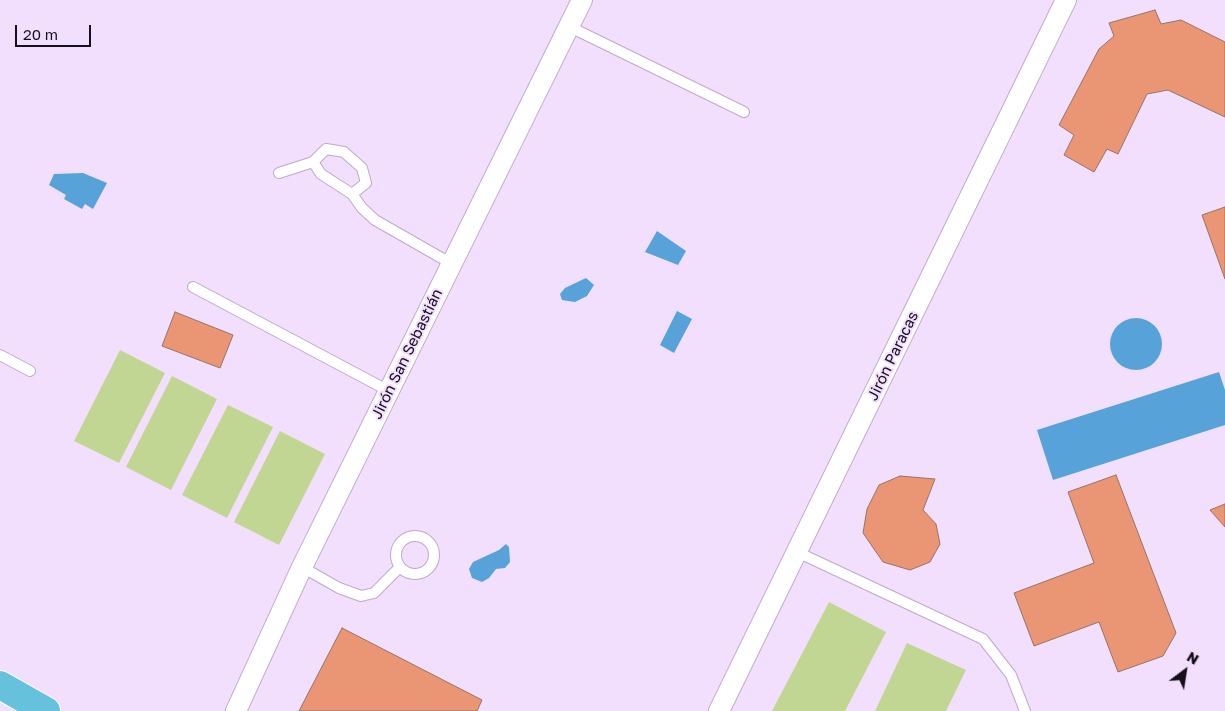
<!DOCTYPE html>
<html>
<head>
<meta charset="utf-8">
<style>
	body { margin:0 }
	#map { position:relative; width:1225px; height:711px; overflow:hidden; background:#f1dffd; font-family:"Golos Text",sans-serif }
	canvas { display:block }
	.north { position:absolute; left:1160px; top:646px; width:50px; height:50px; -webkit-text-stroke:4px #f1dffd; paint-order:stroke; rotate:31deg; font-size:14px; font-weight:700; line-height:20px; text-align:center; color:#16101a }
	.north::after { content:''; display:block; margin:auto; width:18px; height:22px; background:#16101a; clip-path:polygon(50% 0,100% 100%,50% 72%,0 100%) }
	.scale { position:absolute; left:15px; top:25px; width:76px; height:22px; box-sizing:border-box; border:2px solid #16101a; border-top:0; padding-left:6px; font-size:15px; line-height:18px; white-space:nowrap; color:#16101a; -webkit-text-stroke:4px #f1dffd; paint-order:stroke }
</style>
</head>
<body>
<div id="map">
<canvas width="1225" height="711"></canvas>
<div class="north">N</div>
<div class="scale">20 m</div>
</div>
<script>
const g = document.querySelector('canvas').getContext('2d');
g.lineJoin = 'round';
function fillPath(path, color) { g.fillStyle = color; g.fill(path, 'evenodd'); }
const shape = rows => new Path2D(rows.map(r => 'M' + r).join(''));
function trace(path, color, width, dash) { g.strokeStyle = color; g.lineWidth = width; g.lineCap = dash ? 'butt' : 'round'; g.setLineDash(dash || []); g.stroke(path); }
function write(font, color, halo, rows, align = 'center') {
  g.font = font + ' "Golos Text",sans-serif'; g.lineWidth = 4; g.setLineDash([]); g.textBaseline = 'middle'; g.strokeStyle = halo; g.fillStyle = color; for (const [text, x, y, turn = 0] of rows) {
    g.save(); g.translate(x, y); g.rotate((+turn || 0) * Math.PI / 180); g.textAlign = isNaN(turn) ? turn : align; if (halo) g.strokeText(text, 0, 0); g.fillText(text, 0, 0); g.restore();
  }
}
const green = shape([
	[120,350,165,373,119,463,74,441],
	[172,376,217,399,171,490,126,467],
	[228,405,273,427,227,518,182,495],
	[280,431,325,454,279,545,234,522],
	[829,602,886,632,845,711,772,711],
	[907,643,966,670,946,711,875,711]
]);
const water = shape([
	[83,173,107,183,93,209,85,204,82,209,64,199,66,195,49,185,54,174],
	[657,231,686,251,678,265,645,252],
	[586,278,594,285,587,296,575,302,562,300,560,294,565,288],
	[677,311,692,319,674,353,660,345],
	'1110 344a26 26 0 1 1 52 0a26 26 0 1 1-52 0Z',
	[1219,372,1225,390,1225,425,1053,480,1037,430],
	[506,544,509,547,510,562,505,568,496,569,489,578,482,582,472,578,469,569,473,562,499,550]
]);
const building = shape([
	[1155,10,1161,24,1181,20,1225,42,1225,117,1168,90,1147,94,1118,154,1107,149,1094,172,1064,155,1074,135,1059,125,1099,49,1114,36,1109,23,1155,10],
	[1225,207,1225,279,1202,215,1225,207],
	[175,312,233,335,220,368,162,346,175,312],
	[1116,475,1176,633,1163,656,1118,672,1099,622,1034,646,1014,593,1094,563,1068,492,1116,475],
	[900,476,935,479,923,510,936,524,940,544,930,562,910,570,883,562,863,533,867,509,879,485,900,476],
	[1225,504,1225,527,1210,510,1225,504],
	[342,628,482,700,477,711,299,711,342,628]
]);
const service = shape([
	[568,26,744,112],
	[279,173,313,162,326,149,344,152,362,168,366,183,352,194,321,174,313,162],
	[352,194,362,208,375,220,452,264],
	[193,287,389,391],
	[0,355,30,371],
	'396 555a19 19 0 1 1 38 0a19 19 0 1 1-38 0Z',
	[797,552,983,639,1011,675,1025,711],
	[302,567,339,588,361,596,374,593,400,567]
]);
const minor = shape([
	[236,711,302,567,582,0],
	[719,711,1066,0]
]);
const primary = shape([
	[0,685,46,711]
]);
const streetNames = [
	["Jirón San Sebastián",407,354,-64],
	["Jirón Paracas",893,356,-64]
];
fillPath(green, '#c2d694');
fillPath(water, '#56a2d9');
fillPath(building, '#ea9675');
trace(building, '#947467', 1);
trace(service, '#bdabc8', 12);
trace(minor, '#bdabc8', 22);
trace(primary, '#fff', 30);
trace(service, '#fff', 10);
trace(minor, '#fff', 20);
trace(primary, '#66c2dc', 28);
write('15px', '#16101a', '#f1dffd', streetNames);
</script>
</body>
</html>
